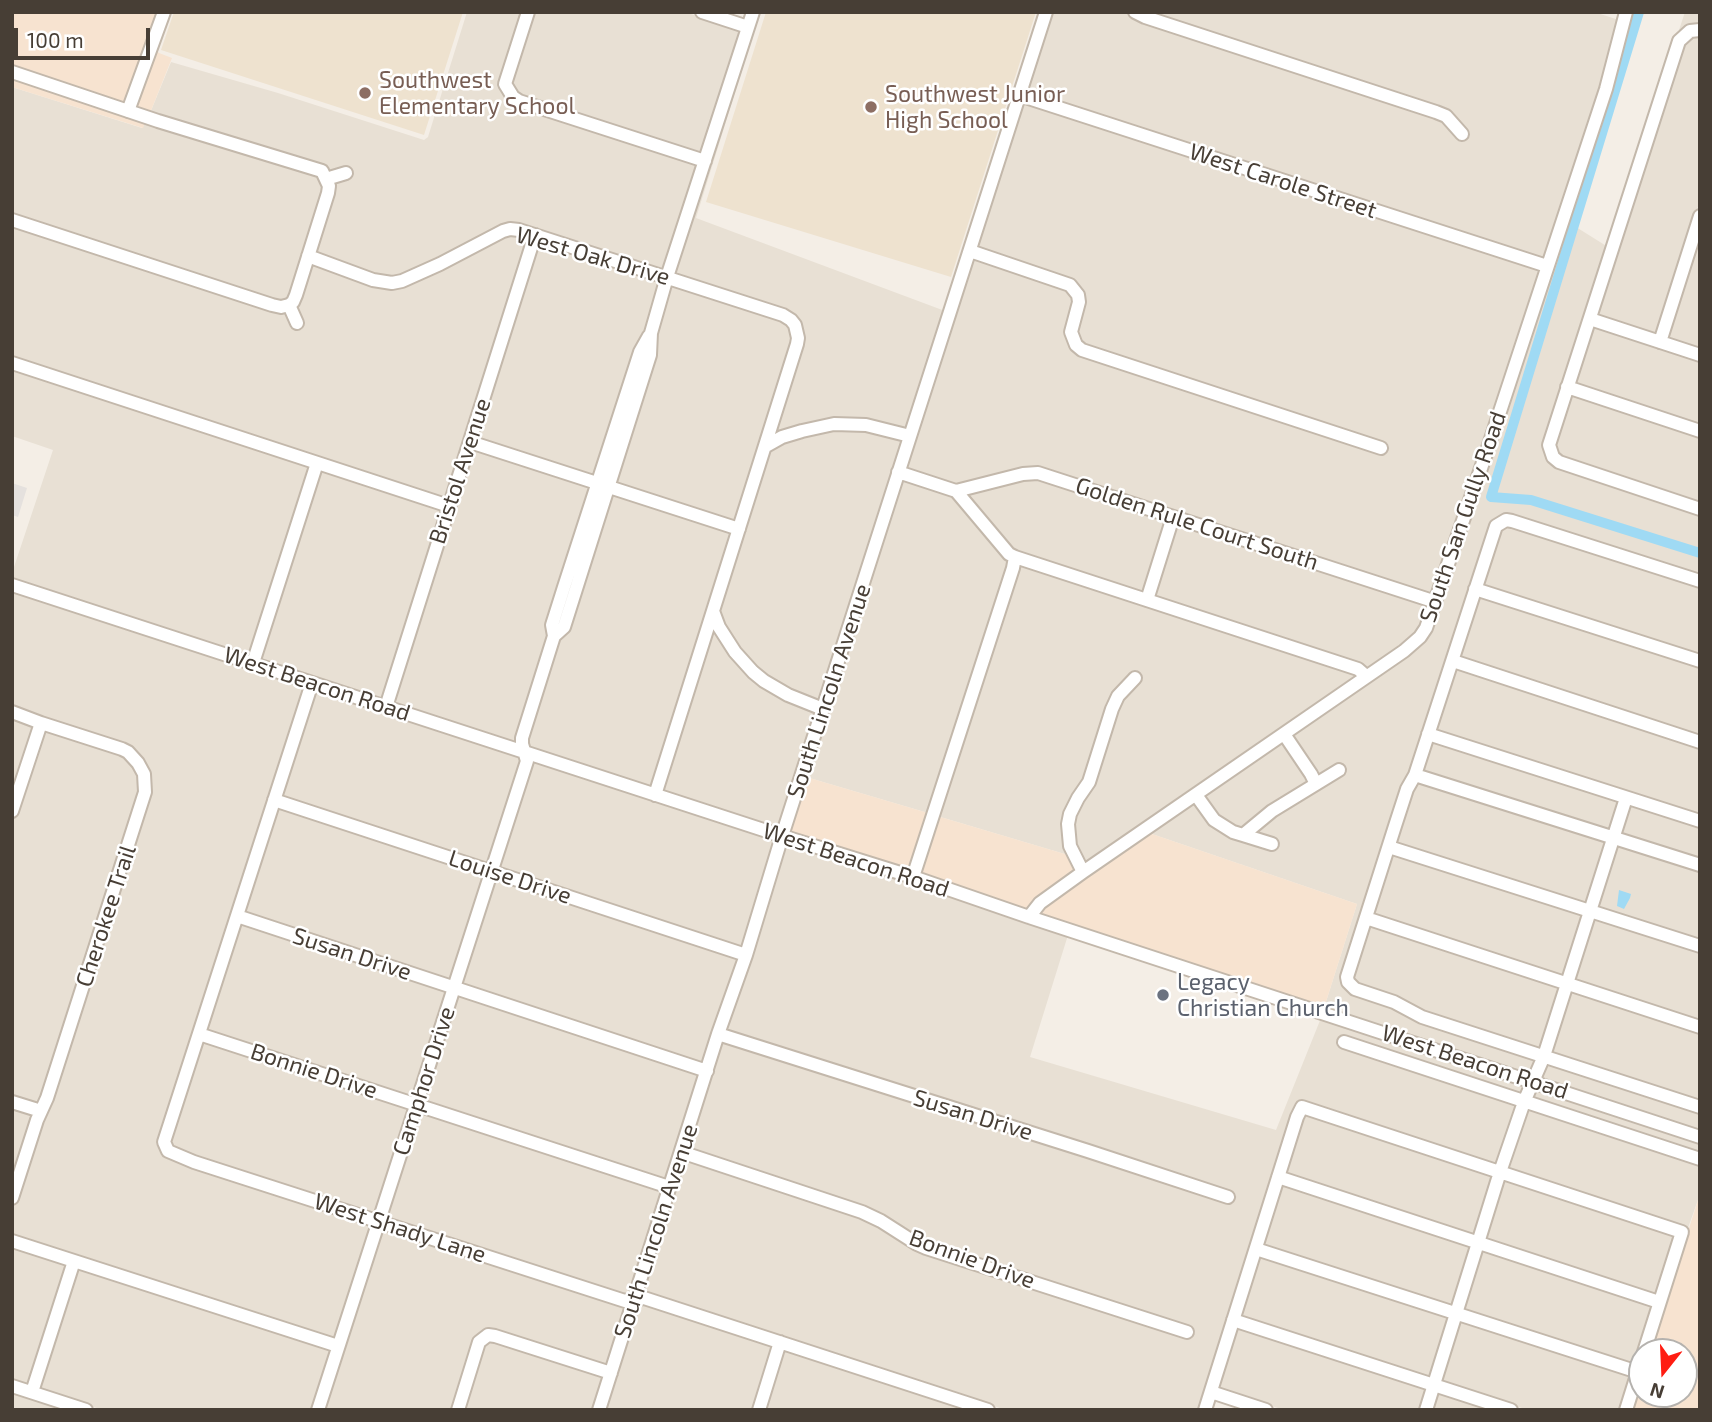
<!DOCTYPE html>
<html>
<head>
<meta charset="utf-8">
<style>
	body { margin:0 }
	#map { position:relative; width:1712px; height:1422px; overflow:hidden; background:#f4eee6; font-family:"Exo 2",sans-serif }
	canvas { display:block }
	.frame { position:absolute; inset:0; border:14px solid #473e35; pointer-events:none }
	.north { position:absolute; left:1628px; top:1338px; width:70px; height:70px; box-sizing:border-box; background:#fff; border:2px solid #b5b2ae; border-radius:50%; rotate:198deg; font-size:19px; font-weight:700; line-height:28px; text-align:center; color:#473e35 }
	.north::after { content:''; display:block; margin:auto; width:24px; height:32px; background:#ff1d12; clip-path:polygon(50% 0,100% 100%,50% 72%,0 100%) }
	.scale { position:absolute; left:14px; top:28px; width:136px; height:32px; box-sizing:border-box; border:4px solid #473e35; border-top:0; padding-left:9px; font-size:21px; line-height:24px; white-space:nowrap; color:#473e35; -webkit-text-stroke:5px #fff; paint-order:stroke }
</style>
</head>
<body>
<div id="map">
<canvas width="1712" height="1422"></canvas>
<div class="frame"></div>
<div class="north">N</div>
<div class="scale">100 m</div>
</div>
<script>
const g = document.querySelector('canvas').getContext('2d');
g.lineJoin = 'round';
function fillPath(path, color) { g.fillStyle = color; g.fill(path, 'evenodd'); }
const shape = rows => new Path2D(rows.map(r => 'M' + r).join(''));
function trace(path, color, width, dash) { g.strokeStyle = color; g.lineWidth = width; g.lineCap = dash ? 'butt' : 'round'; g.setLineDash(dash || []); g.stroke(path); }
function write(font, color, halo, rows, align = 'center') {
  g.font = font + ' "Exo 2",sans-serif'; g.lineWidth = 5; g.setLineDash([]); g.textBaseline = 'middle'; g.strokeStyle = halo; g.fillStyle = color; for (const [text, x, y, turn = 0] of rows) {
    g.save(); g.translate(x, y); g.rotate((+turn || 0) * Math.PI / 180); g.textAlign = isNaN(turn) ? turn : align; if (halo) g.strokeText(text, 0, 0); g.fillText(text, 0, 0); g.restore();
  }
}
const residential = shape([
	[467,12,523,12,502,89,699,165,665,270,521,225,460,249,401,275,383,277,314,252,333,182,351,177,349,167,328,173,150,113,171,62,278,93,424,140,428,137],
	[533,12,685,12,741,31,702,154,517,93,510,83],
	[758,12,760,12,696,218,945,311,907,430,867,419,835,419,773,436,804,333,801,325,785,310,674,273],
	[1051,12,1124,12,1132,16,1443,121,1462,141,1468,134,1449,112,1148,12,1594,12,1619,20,1602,87,1544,260,1025,91],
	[1685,12,1700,12,1700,25,1677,36],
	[1691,36,1700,36,1700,200,1657,336,1596,316,1684,44],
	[12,87,142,128,145,123,319,176,324,187,290,299,282,302,12,214],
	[1022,101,1541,270,1485,443,1452,536,1433,596,1040,468,1023,469,958,486,904,469,973,257,1068,289,1073,297,1074,302,1068,324,1067,334,1072,347,1080,355,1383,454,1386,445,1084,345,1080,341,1076,331,1084,300,1082,292,1074,281,976,247],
	[1568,222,1608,247,1545,452,1700,514,1700,576,1502,515,1495,519,1344,985,1345,988,1392,1007,1537,1060,1531,1075,1324,1008,1357,904,1149,833,1195,801,1231,837,1275,850,1278,840,1254,833,1274,816,1345,772,1341,763,1318,777,1291,735,1414,650],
	[12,225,286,311,295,330,303,325,295,307,311,262,372,285,382,288,393,288,504,236,518,235,529,238,446,500,12,357],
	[1700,232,1700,349,1666,338],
	[538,241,661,280,648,328,594,477,476,438],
	[670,283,781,320,791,328,794,338,736,523,614,483],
	[1593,326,1700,361,1700,425,1573,384],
	[12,369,311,466,250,657,12,579,12,573,53,450,12,436],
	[1570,394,1700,436,1700,503,1562,458,1557,454,1554,445],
	[835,429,865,430,904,440,820,702,790,690,767,677,746,658,730,635,718,610,769,449,784,442,803,436],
	[473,449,591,487,549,638,515,743,392,703],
	[320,469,443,510,383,700,259,660],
	[1037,478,1167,520,1144,594,1012,550,965,494,1024,479],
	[901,479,955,497,1010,561,928,813,806,777],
	[611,493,732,533,709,607,706,609,707,611,652,788,529,748,527,738,558,640,560,640],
	[1176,523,1429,606,1422,626,1408,642,1367,670,1153,597],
	[1506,526,1700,587,1700,656,1481,585,1500,529],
	[1019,564,1355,674,1358,676,1091,861,1081,859,1074,844,1073,835,1075,816,1122,699,1142,678,1136,670,1114,694,1085,779,1074,795,1068,855,937,816],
	[12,591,305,687,160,1148,164,1156,170,1159,373,1225,336,1340,12,1235,12,1213,150,794,142,759,12,707],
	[1477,596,1700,667,1700,736,1458,658],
	[713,625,762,686,786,700,817,712,779,830,661,791],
	[1455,668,1700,747,1700,816,1434,730],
	[314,690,521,756,522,761,489,864,280,796],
	[12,718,35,727,12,795],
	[44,730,125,756,134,766,139,776,140,792,38,1105,12,1097,12,826],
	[1283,741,1310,782,1243,830,1236,827,1218,816,1203,795],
	[1431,741,1620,802,1610,831,1421,772],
	[532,760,776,840,743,948,498,867],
	[1416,782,1607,841,1586,905,1395,843,1411,791],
	[1629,805,1700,827,1700,860,1620,834],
	[277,806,486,874,450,981,243,913],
	[785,843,911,882,1027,922,1029,924,1031,923,1068,935,1030,1057,1276,1130,1321,1018,1527,1085,1522,1096,1341,1036,1338,1046,1518,1106,1497,1165,1305,1102,1302,1100,1299,1101,1200,1410,1006,1410,646,1293,642,1293,684,1159,860,1217,879,1226,924,1253,1189,1338,1193,1329,928,1243,687,1148,721,1041,1205,1194,1230,1204,1234,1194,1208,1184,1090,1146,725,1031],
	[1616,844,1700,871,1700,941,1595,908],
	[1392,853,1574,911,1583,916,1563,977,1372,915],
	[495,877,740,958,704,1064,459,984],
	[1592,918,1700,952,1700,1021,1572,981],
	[239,923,447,991,413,1098,205,1030],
	[1369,925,1560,988,1541,1049,1424,1012,1357,984,1353,980,1353,972],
	[1568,991,1700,1032,1700,1102,1550,1052],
	[456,994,701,1075,666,1180,422,1101],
	[202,1040,409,1107,376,1215,174,1149,169,1142],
	[1546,1062,1700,1113,1700,1131,1540,1078],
	[1536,1088,1700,1142,1700,1153,1531,1099],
	[12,1108,34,1115,12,1183],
	[1527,1108,1700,1164,1700,1194,1688,1228,1506,1168],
	[418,1111,663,1190,631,1294,625,1296,385,1218],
	[1304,1113,1494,1176,1474,1235,1284,1173],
	[1503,1178,1676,1235,1657,1295,1483,1237],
	[1281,1183,1471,1245,1453,1307,1262,1245],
	[382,1228,628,1306,608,1366,485,1330,478,1334,453,1410,323,1410],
	[12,1247,68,1265,29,1386,12,1381],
	[1480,1247,1653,1305,1635,1366,1462,1310],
	[1259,1255,1450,1317,1431,1378,1239,1316],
	[77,1268,332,1350,313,1410,103,1410,38,1389],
	[643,1303,774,1346,754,1410,604,1410,638,1304],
	[1459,1320,1632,1376,1621,1410,1528,1410,1440,1381],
	[1236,1327,1428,1388,1421,1410,1284,1410,1217,1388],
	[486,1341,494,1341,605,1377,594,1410,463,1410,484,1344],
	[783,1349,971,1410,763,1410],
	[1437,1391,1494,1410,1431,1410],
	[12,1392,68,1410,12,1410]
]);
const commercial = shape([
	[12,12,159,12,125,104,12,66],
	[170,12,157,51,159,53,172,58,150,113,134,108],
	[12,77,145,123,143,128,12,87],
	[806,777,928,813,910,871,788,833],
	[937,816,1068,855,1076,871,1028,911,919,874],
	[1149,833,1357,904,1324,1008,1037,914,1043,907],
	[1700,1194,1700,1410,1631,1410,1642,1374,1642,1394,1684,1394,1684,1352,1649,1352]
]);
const education = shape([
	[174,12,463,12,424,135,161,50],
	[766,12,1036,12,951,277,706,202]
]);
const parking = shape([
	[12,483,27,488,18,517,12,515]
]);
const water = shape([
	[1619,890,1631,894,1630,898,1624,909,1617,906]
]);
const canal = shape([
	[1639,12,1491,497,1531,500,1700,553]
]);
const minor = shape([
	[528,12,505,84,513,97,519,101,705,161],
	[702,12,748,27],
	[1135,12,1145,17,1436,112,1446,116,1462,134],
	[1700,30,1690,31,1679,41,1549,445,1553,457,1559,462,1700,509],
	[12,72,158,121,322,171,329,186,328,193,296,295,293,302,289,305],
	[1019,95,1547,266],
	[128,111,164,12],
	[326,179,346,173],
	[12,220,272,305,281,307,289,305],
	[970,251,1070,285,1078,295,1079,302,1071,332,1076,345,1082,350,1381,448],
	[308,256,373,280,392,283,402,281,440,264,503,231,510,229,519,230,783,315,791,320,795,325,798,338,797,344,655,795],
	[289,305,297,323],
	[1590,319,1700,355],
	[1660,342,1700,216],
	[12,363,449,506],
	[1567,387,1700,431],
	[470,442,739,529],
	[766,446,782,437,802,431,834,424,866,425,910,436],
	[898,472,956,491],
	[956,491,1023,474,1038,473,1436,602],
	[956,491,1009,554,1015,557,1358,669,1366,676],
	[1700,581,1512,521,1506,520,1496,526,1415,775,1407,789,1395,826,1347,977,1348,982,1355,989,1394,1002,1422,1017,1700,1107],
	[12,585,782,836,913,877,1029,917,1700,1137],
	[1475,589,1700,661],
	[1147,600,1173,517],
	[713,611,719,627,735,652,753,672,764,681,788,695,823,709],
	[554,636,552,625,564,587,640,352,649,336],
	[1453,661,1700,742],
	[253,663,317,463],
	[312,683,164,1142,168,1151,194,1162,625,1301,644,1298,988,1410],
	[386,707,535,235],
	[12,712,41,723,122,749,128,752,138,763,144,774,145,792,47,1098,37,1120,12,1198],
	[1284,734,1311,774,1316,784],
	[1428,734,1700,821],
	[1415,775,1700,865],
	[1196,795,1214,820,1233,832,1243,835,1272,811,1339,770],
	[274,800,746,955],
	[12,811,41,723],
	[1243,835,1272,844],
	[1389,847,1700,946],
	[1083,872,1070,846,1068,824,1070,814,1078,798,1089,782,1112,709,1118,696,1135,678],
	[913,877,1013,568,1015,557],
	[237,916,707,1071],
	[1029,917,1040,903,1083,872,1404,651,1420,637,1426,628,1489,445,1606,89,1626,12],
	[1366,918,1700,1027],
	[199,1034,669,1187],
	[718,1034,1088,1151,1228,1197],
	[1344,1042,1700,1159],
	[12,1102,41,1111],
	[681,1152,862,1212,881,1221,917,1244,926,1248,1187,1332],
	[1278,1177,1659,1302],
	[12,1241,338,1346],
	[1256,1249,1638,1372],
	[1233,1320,1511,1410],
	[12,1386,86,1410],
	[32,1392,74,1261],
	[1211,1392,1266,1410],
	[318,1410,527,761,522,744,522,738,554,636,564,627,650,355,651,333,667,277,753,12],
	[458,1410,479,1342,488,1335,495,1336,611,1373],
	[599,1410,718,1034,746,955,782,836,1046,12],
	[759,1410,780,1342],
	[1205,1410,1297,1117,1302,1107,1682,1232,1644,1352],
	[1426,1410,1500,1172,1524,1102,1544,1056,1626,798],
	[1626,1410,1642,1359]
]);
const markers = [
	[365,93,7,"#8d6e63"],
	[871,107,7,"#8d6e63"],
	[1163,995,7,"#6b7280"]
];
const educationNames = [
	["Southwest",379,80],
	["Elementary School",379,106],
	["Southwest Junior",885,94],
	["High School",885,120]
];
const streetNames = [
	["West Carole Street",1283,181,18],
	["West Oak Drive",593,256,16],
	["Bristol Avenue",460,471,-72],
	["South San Gully Road",1463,517,-71],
	["Golden Rule Court South",1197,524,18],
	["West Beacon Road",317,684,18],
	["South Lincoln Avenue",829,691,-72],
	["West Beacon Road",856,860,18],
	["Louise Drive",510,877,18],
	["Cherokee Trail",106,916,-72],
	["Susan Drive",352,954,18],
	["West Beacon Road",1475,1062,18],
	["Bonnie Drive",314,1071,18],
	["Camphor Drive",424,1081,-72],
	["Susan Drive",973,1115,17],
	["West Shady Lane",400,1228,18],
	["South Lincoln Avenue",656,1231,-72],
	["Bonnie Drive",972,1259,20]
];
const worshipNames = [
	["Legacy",1177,982],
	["Christian Church",1177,1008]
];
fillPath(residential, '#e8e0d4');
fillPath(commercial, '#f7e3d0');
fillPath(education, '#eee2cf');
fillPath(parking, '#e5e1de');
fillPath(water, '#9fdaf4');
trace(canal, '#9fdaf4', 10);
trace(minor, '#c3b8ab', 16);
trace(minor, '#fff', 12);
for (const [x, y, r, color] of markers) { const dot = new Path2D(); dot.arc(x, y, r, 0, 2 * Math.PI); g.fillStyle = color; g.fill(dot); trace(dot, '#fff', 2.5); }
write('23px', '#785e54', '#fff', educationNames, 'left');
write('23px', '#473e35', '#fff', streetNames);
write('23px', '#5b616d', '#fff', worshipNames, 'left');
</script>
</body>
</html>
